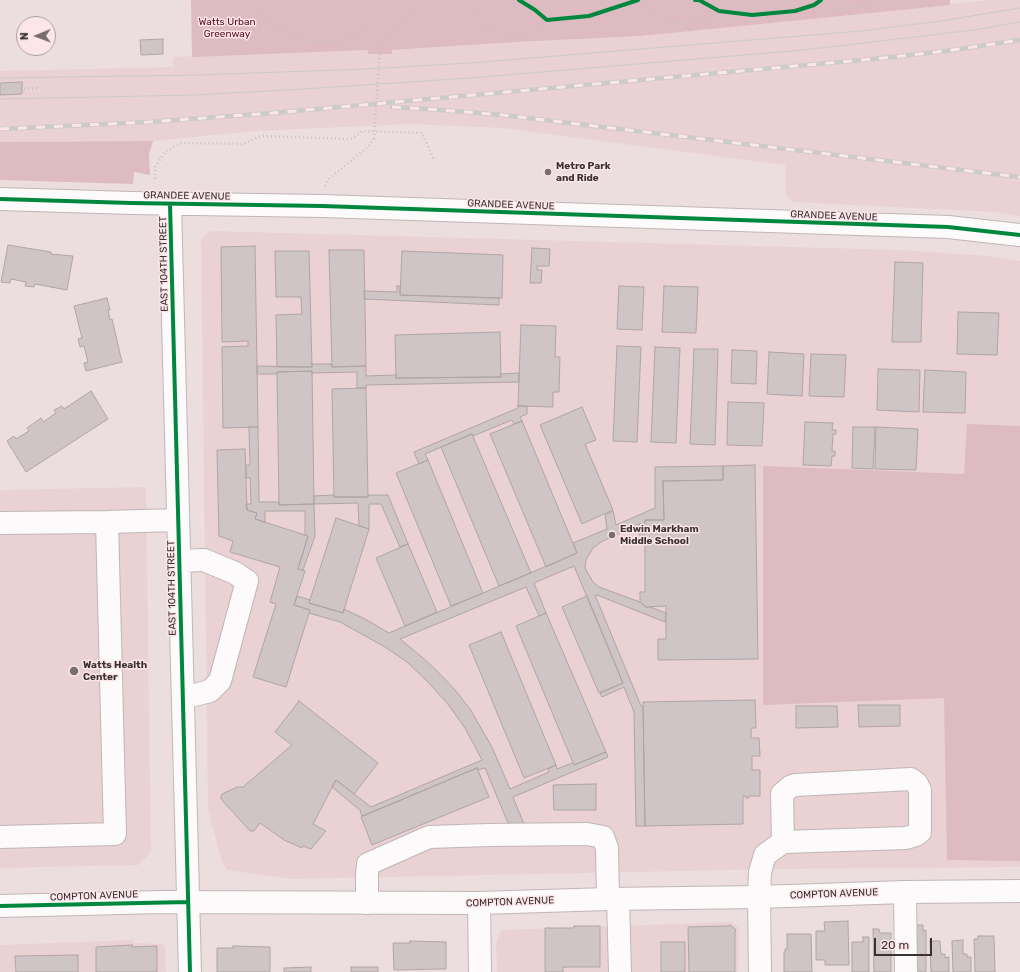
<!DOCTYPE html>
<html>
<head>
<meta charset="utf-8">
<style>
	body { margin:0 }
	#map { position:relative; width:1020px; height:972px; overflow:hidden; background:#ecdedf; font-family:Rubik,sans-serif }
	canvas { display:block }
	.north { position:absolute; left:16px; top:16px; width:40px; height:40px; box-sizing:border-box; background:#fce6e9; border:1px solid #af9ea0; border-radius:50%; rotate:269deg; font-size:11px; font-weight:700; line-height:16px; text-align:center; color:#3b3132 }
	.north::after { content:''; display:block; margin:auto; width:14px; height:18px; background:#796e6f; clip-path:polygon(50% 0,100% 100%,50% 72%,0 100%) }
	.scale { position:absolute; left:874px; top:938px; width:58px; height:18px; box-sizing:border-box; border:2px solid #3b3132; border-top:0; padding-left:5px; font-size:12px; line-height:14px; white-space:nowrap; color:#3b3132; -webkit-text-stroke:3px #fce6e9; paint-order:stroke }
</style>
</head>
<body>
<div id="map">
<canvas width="1020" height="972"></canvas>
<div class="north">N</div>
<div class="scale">20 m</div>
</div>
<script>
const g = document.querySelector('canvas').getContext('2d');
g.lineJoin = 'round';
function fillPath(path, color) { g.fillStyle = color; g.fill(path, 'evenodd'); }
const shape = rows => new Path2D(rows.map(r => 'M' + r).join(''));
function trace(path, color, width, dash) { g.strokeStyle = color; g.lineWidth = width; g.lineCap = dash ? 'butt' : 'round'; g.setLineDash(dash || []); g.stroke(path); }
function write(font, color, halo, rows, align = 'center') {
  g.font = font + ' Rubik,sans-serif'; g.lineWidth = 3; g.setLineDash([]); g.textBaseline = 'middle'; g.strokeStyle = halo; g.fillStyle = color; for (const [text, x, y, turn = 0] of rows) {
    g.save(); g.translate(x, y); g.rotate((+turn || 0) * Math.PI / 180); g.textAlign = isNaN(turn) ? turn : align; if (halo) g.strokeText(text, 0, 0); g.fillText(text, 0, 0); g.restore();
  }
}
const built = shape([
	[988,0,1020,0,1020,217,996,212,793,202,786,195,785,165,502,128,411,124,255,131,153,141,0,142,0,71,173,67,173,57,368,50,368,54,392,54,392,50,517,42,641,36],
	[211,231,900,250,988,256,1020,261,1020,867,780,869,292,879,227,870,222,862,208,810,201,241,205,235],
	[146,487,151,852,138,865,0,868,0,490],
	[732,922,739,928,738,972,497,972,496,944,501,930],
	[133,940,133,943,161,944,165,946,166,972,0,972,0,945]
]);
const green = shape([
	[191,0,950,0,950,5,641,36,517,42,392,50,392,54,368,54,368,50,192,57],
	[153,141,149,154,150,175,134,172,133,184,0,180,0,142],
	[967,424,1020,426,1020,861,947,860,944,698,763,705,763,466,964,474]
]);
const building = shape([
	[163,39,163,54,141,55,140,40,163,39],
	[22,82,22,94,0,95,0,83,22,82],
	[8,245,51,252,51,254,73,256,67,290,35,284,34,287,25,286,26,282,11,279,10,283,1,282,8,245],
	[255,246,258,427,223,428,222,347,248,346,248,341,222,342,221,247,255,246],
	[532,248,550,249,549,266,537,266,537,270,542,270,541,283,530,283,532,248],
	[329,250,364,250,366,366,332,367,329,250],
	[275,251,309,251,312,367,277,367,276,315,302,314,301,297,276,297,275,251],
	[402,251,503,255,502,298,400,295,402,251],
	[895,262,923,263,921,342,892,342,895,262],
	[397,286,400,286,400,295,499,298,499,305,364,299,364,291,397,292,397,286],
	[619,286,644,287,642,330,617,329,619,286],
	[664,286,698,287,696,333,662,332,664,286],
	[107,298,110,310,108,310,110,320,112,319,122,362,86,371,84,363,88,362,84,346,80,347,78,339,82,338,74,306,107,298],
	[958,312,999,313,997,355,957,354,958,312],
	[521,325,556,326,555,357,560,357,559,392,553,392,553,407,518,406,521,325],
	[500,332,501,377,396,378,395,335,500,332],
	[617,346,641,347,637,442,613,441,617,346],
	[655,347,680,348,676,443,651,442,655,347],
	[694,349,718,349,715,445,690,444,694,349],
	[732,350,757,351,756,384,731,383,732,350],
	[769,352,804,354,802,396,767,394,769,352],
	[811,354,846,355,844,397,809,396,811,354],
	[312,364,331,364,332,367,366,366,366,376,396,375,396,378,501,377,501,374,519,373,519,382,366,385,366,388,357,388,357,372,312,373,312,371,277,372,277,374,257,374,257,366,312,367,312,364],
	[878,369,920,370,919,412,877,410,878,369],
	[925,370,966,372,965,413,923,412,925,370],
	[312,371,314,504,279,505,277,372,312,371],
	[366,388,368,497,334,497,332,389,366,388],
	[91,391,108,419,26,472,7,441,14,436,16,439,29,431,27,428,41,418,43,422,56,413,54,410,62,406,64,409,91,391],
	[728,402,764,403,762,446,727,445,728,402],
	[518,406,527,406,527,414,520,417,522,421,514,424,512,420,473,436,472,434,425,454,428,460,419,464,414,452,518,408,518,406],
	[582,407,596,440,585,444,613,510,582,524,540,425,582,407],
	[522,421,577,553,546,567,490,434,522,421],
	[805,422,833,423,832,430,836,430,836,434,833,434,832,451,835,451,835,456,832,456,831,466,803,465,805,422],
	[249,427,258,427,259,502,279,502,279,505,314,504,315,536,303,570,298,569,308,536,305,535,305,511,265,511,265,522,255,519,257,513,247,510,246,504,251,504,250,478,246,478,246,465,250,465,249,427],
	[853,427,875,427,873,469,852,468,853,427],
	[876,427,918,429,916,470,875,469,876,427],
	[472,434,531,573,499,586,441,447,472,434],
	[245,449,247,510,257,513,255,519,308,536,298,569,305,571,294,605,310,610,286,687,253,677,276,604,270,602,280,567,230,552,233,541,219,536,217,450,245,449],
	[428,460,483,593,451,606,396,473,428,460],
	[755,465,758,659,658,660,658,639,666,639,666,606,646,607,640,602,640,592,645,592,645,535,639,535,639,524,645,524,645,520,664,520,663,481,723,480,723,466,755,465],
	[723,466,723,480,663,481,664,520,645,520,645,524,639,524,601,542,593,548,586,560,585,568,593,582,599,587,640,602,646,607,650,607,666,613,665,622,597,595,595,595,641,706,643,706,645,826,636,826,634,712,624,687,602,697,600,693,623,683,574,566,534,583,546,613,539,616,526,587,400,639,422,657,437,671,456,691,470,709,492,747,510,789,549,772,548,769,556,765,557,769,572,763,574,765,606,752,608,757,513,797,524,824,508,823,485,768,478,770,477,768,362,816,360,811,361,811,332,787,336,780,371,807,482,760,465,728,447,703,427,681,407,662,385,647,340,622,309,613,310,610,294,605,297,596,310,600,309,603,343,613,344,609,365,619,389,633,577,553,573,543,607,529,605,515,613,511,616,525,655,508,655,467,723,466],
	[333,495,334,497,368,497,368,495,388,495,408,544,400,547,381,504,369,504,369,529,359,526,358,503,314,504,314,496,333,495],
	[336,518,369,529,343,613,309,603,336,518],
	[408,544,437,612,405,626,376,558,408,544],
	[587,596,623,683,599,693,562,607,587,596],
	[546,613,606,752,574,765,516,626,546,613],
	[501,632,556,765,524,778,469,645,501,632],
	[755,700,756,728,751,728,751,738,759,738,760,756,752,756,752,770,760,770,760,796,749,796,749,798,746,798,746,796,743,796,743,824,645,826,643,702,755,700],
	[299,701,378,763,354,794,336,780,313,824,326,831,311,849,303,846,302,848,284,840,260,823,254,831,250,831,221,799,221,797,222,794,237,787,243,787,292,745,275,732,299,701],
	[858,705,900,705,900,726,859,727,858,705],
	[796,706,837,706,838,727,796,728,796,706],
	[477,768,489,797,372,845,361,817,477,768],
	[596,784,596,810,554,810,553,785,596,784],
	[848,921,849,965,825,965,825,960,816,960,816,931,825,931,824,922,848,921],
	[730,925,736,930,735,931,735,972,689,972,688,927,729,926,730,925],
	[914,925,923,925,923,931,926,930,926,972,914,972,914,925],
	[574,926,600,926,600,967,563,967,563,972,545,972,545,928,574,928,574,926],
	[873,929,879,929,880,933,891,933,891,972,874,972,873,929],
	[787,934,811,934,812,972,784,972,784,952,785,952,785,949,787,949,787,934],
	[978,936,994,936,995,972,975,972,974,939,978,939,978,936],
	[863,937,869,937,869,972,852,972,852,942,863,942,863,937],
	[963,940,963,954,967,954,967,957,971,957,971,972,953,972,952,941,963,940],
	[410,941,446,942,446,969,394,970,393,943,410,943,410,941],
	[930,941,940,941,941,954,945,954,945,958,949,957,949,972,931,972,930,941],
	[661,942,685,942,685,972,661,972,661,942],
	[132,945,132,947,157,946,157,972,96,972,96,947,132,945],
	[233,946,270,947,270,972,217,972,217,948,234,948,233,946],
	[78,955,78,972,16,972,15,956,78,955],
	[311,967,311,972,284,972,284,968,311,967],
	[351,967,378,967,378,972,351,972,351,967]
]);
const path = shape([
	[472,0,473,11,482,24,493,32,502,35,520,36,536,31,547,20],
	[641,0,651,11,666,20,686,24,709,19,719,11],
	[814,5,829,10,858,7,871,1],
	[259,9,273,24,292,36,314,43,336,42,360,33,366,25,370,11],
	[382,44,428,0],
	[0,89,38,88],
	[155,179,155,167,166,151,181,143,243,144,258,137,263,136,349,139,353,138,363,131,422,133,434,160],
	[325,186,329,179,369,146,374,139]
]);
const minor = shape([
	[0,199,131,203,322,206,948,227,1020,235],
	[170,204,190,972],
	[107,522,178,520],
	[0,523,107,522,115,834,0,837],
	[179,561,204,560,235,573,247,581,220,681,210,691,183,698],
	[905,892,906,972],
	[618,899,620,972],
	[367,903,367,875,368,864,429,837,489,835,587,834,603,837,607,848,608,899],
	[479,903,480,972],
	[760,972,759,897,760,872,765,855,783,842,906,838,916,835,920,832,920,790,917,784,911,779,795,785,790,787,782,794,783,842]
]);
const major = shape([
	[0,906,161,902,479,903,608,899,759,897,905,892,1020,891]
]);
const tram = shape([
	[0,78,198,75,366,69,470,63,861,31,941,21,1020,8],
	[0,99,194,95,304,89,470,78,804,50,974,30,1020,22]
]);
const rail = shape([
	[392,107,428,109,503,115,1020,177],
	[0,129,149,122,273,113,874,59,946,51,1020,40]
]);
const pathBridge = shape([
	[374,139,380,50,382,44]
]);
const cycleway = shape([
	[519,0,535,10,547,20,589,16,638,0],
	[695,0,699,0,719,11,752,15,795,11,814,5,821,0],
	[0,199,131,203,322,206,948,227,1020,235],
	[170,204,190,972],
	[0,906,188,902]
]);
const markers = [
	[548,172,4,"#796e6f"],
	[612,535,4,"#796e6f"],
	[74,671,5,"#796e6f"]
];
const parkNames = [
	["Watts Urban",227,22],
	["Greenway",227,34]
];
const poiNames = [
	["Metro Park",556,166],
	["and Ride",556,178],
	["Edwin Markham",620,529],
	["Middle School",620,541],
	["Watts Health",83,665],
	["Center",83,677]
];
const streetNames = [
	["GRANDEE AVENUE",187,196,1],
	["GRANDEE AVENUE",511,205,2],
	["GRANDEE AVENUE",834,216,2],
	["EAST 104TH STREET",164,264,-91],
	["EAST 104TH STREET",172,588,-91],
	["COMPTON AVENUE",834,894,-2],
	["COMPTON AVENUE",94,896,-2],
	["COMPTON AVENUE",510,902,-2]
];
fillPath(built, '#e9d1d4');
fillPath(green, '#debbc0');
fillPath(building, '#d0c5c6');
trace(building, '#b0a5a6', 1);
trace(minor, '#c1b6b7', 24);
trace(major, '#c1b6b7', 24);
trace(path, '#c7c2c2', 2.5, [1, 3]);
trace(minor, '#fcfafa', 22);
trace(major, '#fcfafa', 22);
trace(tram, '#cdcaca', 1);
trace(rail, '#cdcaca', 4.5);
trace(rail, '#fce6e9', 3, [9]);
trace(pathBridge, '#c7c2c2', 2.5, [1, 3]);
trace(cycleway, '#00873e', 4);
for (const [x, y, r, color] of markers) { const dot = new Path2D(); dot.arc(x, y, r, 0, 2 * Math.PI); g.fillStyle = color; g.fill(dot); trace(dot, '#fce6e9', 1.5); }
write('10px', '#540a22', '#fce6e9', parkNames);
write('bold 10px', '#3b3132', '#fce6e9', poiNames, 'left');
write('10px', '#3b3132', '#fce6e9', streetNames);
</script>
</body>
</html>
